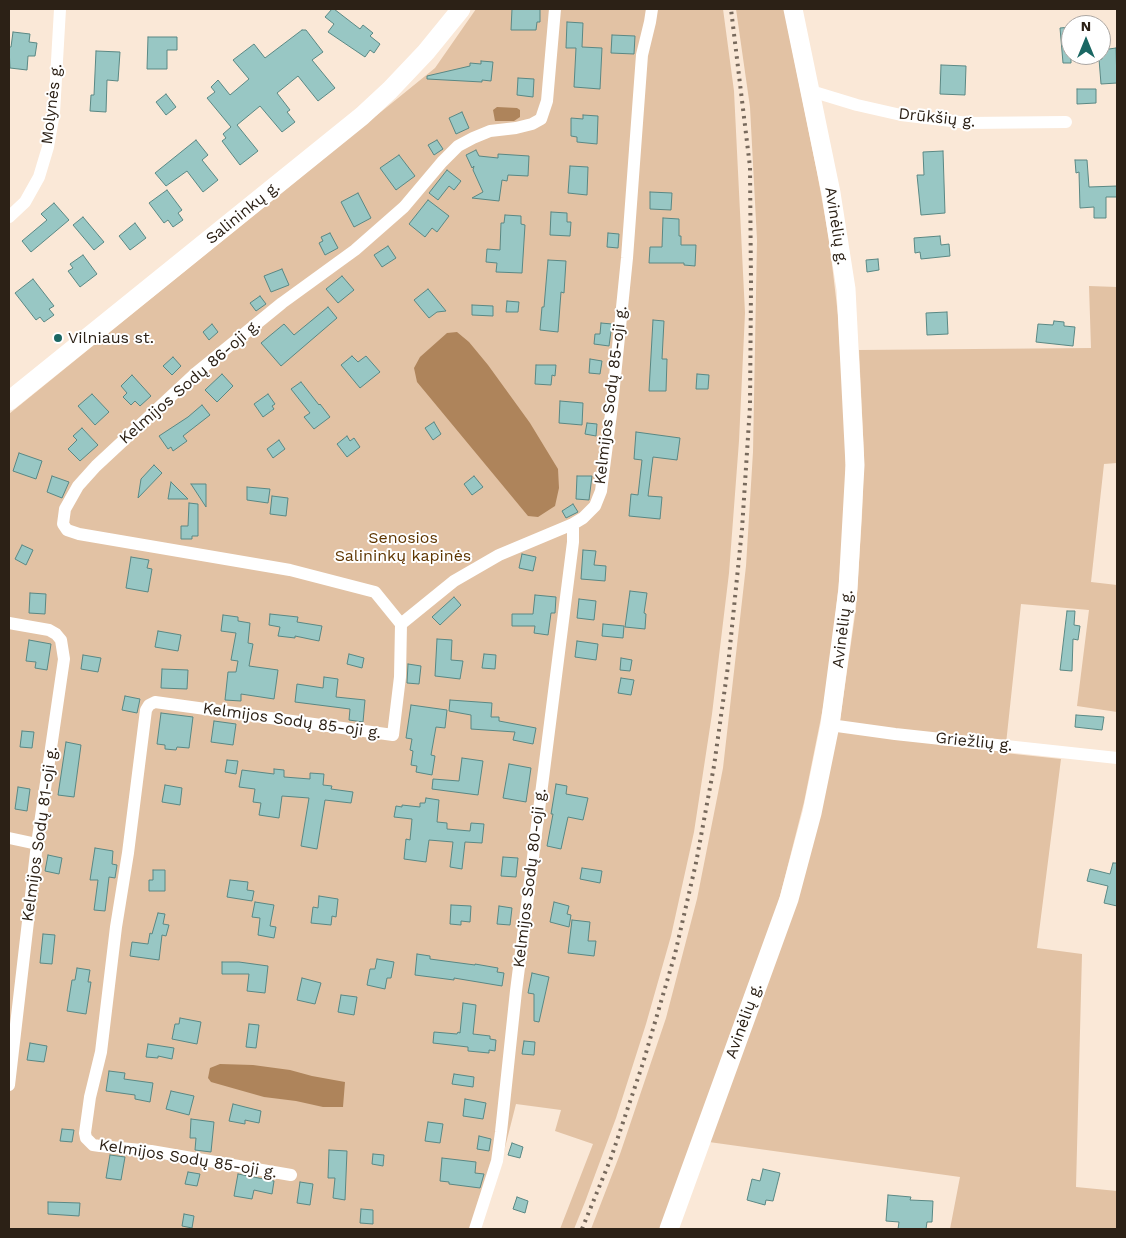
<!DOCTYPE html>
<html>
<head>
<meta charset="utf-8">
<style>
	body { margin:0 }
	#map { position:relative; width:1126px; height:1238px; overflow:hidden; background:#fae8d7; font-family:"Work Sans",sans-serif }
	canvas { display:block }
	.frame { position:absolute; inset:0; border:10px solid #2c2116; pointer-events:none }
	.north { position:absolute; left:1061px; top:15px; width:50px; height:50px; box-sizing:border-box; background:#fff; border:1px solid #aba6a2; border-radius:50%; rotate:0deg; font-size:14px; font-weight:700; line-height:20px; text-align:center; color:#2c2116 }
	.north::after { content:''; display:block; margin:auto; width:18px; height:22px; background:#1a6763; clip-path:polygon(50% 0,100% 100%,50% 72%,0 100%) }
</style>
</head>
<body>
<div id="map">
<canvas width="1126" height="1238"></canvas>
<div class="frame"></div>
<div class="north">N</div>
</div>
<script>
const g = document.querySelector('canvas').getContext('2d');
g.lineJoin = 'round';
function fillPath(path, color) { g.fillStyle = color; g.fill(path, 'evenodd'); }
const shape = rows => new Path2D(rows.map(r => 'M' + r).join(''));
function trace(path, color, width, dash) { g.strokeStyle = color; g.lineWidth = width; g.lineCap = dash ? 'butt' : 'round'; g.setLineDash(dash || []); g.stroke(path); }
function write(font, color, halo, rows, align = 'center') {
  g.font = font + ' "Work Sans",sans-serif'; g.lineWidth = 4; g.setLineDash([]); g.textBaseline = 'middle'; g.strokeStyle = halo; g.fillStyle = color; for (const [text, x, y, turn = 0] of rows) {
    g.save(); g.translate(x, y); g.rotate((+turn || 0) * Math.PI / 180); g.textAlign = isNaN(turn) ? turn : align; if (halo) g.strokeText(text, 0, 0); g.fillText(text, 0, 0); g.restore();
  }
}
const green = shape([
	[476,9,723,9,734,91,745,313,739,441,729,573,712,714,694,832,671,936,646,1024,616,1118,585,1202,574,1229,560,1229,593,1144,555,1131,561,1110,516,1104,498,1175,479,1229,9,1229,9,414,435,68],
	[736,9,784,9,817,172,829,239,838,315,845,429,846,493,841,562,829,678,804,802,778,904,661,1229,591,1229,620,1154,666,1018,697,899,723,768,746,566,753,452,757,240,750,107],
	[1089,286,1117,287,1117,463,1104,464,1091,582,1117,585,1117,712,1077,706,1089,610,1021,604,1005,753,1061,759,1037,948,1082,954,1076,1187,1117,1191,1117,1229,950,1229,960,1177,709,1142,840,720,856,608,862,516,864,455,859,350,1091,348]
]);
const water = shape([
	[497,107,517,108,520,110,520,117,514,121,495,121,493,110],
	[457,332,469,342,488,365,530,423,558,469,559,488,555,506,538,517,528,516,417,382,414,368,420,357,447,333],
	[220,1064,253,1065,290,1070,312,1076,345,1082,343,1107,323,1107,296,1101,264,1097,211,1082,208,1078,210,1068]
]);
const building = shape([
	[332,9,334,9,360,29,363,25,373,33,370,36,380,44,374,53,370,50,365,57,328,32,334,24,325,17,332,9],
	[512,9,540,9,540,22,537,22,536,30,511,30,512,9],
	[567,22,583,23,582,47,602,48,600,89,574,87,576,48,566,48,567,22],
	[1071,27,1071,63,1063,63,1060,28,1071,27],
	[302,30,306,30,323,52,312,60,335,88,318,101,298,76,277,93,290,110,287,112,295,122,282,132,260,106,237,125,258,151,240,165,222,141,226,138,223,134,231,127,207,98,215,92,211,87,218,80,230,95,249,79,233,60,254,44,265,58,302,30],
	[13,32,30,34,29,42,37,43,35,56,28,56,27,70,10,68,9,47,11,47,13,32],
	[612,35,635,36,634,54,611,53,612,35],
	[148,37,177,37,177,50,167,50,167,69,147,69,148,37],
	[1116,48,1117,83,1101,84,1099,59,1102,59,1102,50,1116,48],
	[96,51,120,52,118,81,107,80,106,112,90,111,91,95,94,95,96,51],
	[481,61,493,62,491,81,482,80,482,82,427,79,427,76,470,66,470,63,481,64,481,61],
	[941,65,966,66,965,95,940,94,941,65],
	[518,78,534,79,533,97,517,95,518,78],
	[1077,89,1096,89,1096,103,1077,104,1077,89],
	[166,94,176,107,166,115,156,102,166,94],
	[462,112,469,128,456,134,449,118,462,112],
	[583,115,598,116,597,144,577,142,577,137,571,136,571,118,583,119,583,115],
	[196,140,208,155,202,160,218,180,203,192,187,171,166,186,155,173,196,140],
	[437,140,443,149,434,155,428,145,437,140],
	[476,150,479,156,498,158,498,154,529,156,528,176,508,175,507,181,502,180,499,201,472,198,483,192,473,170,474,166,472,168,466,155,476,150],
	[943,151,945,213,921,215,917,175,924,175,923,152,943,151],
	[399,155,415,176,396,190,380,168,399,155],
	[1075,160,1087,160,1089,187,1117,186,1117,197,1106,197,1106,218,1094,218,1094,207,1080,208,1079,172,1076,173,1075,160],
	[570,166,588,167,587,195,568,193,570,166],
	[447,170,461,181,454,190,449,186,438,200,429,193,447,170],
	[167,190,182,210,178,213,183,220,173,227,168,220,164,223,149,203,167,190],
	[650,192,672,193,671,210,650,209,650,192],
	[358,193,371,218,354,227,341,202,358,193],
	[428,200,449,216,437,232,432,228,425,237,409,224,428,200],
	[54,203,69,220,31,252,22,241,47,220,41,214,54,203],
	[551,212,567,213,567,222,571,222,570,236,550,235,551,212],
	[505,215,521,216,521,224,525,225,522,273,496,272,497,263,486,262,487,249,500,250,501,223,504,223,505,215],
	[83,217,104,242,94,250,73,225,83,217],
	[663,218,679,219,679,236,681,236,681,245,696,245,695,266,684,265,684,263,649,263,650,247,662,247,663,218],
	[135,223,146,238,130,250,119,236,135,223],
	[330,233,338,248,325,255,319,243,323,241,321,237,330,233],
	[608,233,619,234,618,248,607,247,608,233],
	[940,236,941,245,949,244,950,256,921,259,920,252,915,253,914,238,940,236],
	[388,246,396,258,382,267,374,255,388,246],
	[83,255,97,274,80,287,68,271,73,268,70,264,83,255],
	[878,259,879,270,867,272,866,260,878,259],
	[548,260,566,261,564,293,561,292,558,332,540,330,542,307,544,307,548,260],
	[282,269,289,285,271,292,264,276,282,269],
	[342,276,354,290,338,303,326,289,342,276],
	[33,279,54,306,49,309,54,315,44,322,40,317,36,320,15,293,33,279],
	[428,289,446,311,437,312,429,318,414,300,428,289],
	[260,296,266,304,256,311,250,303,260,296],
	[507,301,519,302,518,312,506,312,507,301],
	[472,305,493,306,493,316,472,315,472,305],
	[328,307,337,318,281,366,261,343,284,324,294,335,328,307],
	[947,312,948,334,927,335,926,313,947,312],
	[653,320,664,321,662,359,667,359,666,391,649,391,653,320],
	[1054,321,1064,322,1064,326,1075,327,1073,346,1036,342,1038,324,1053,325,1054,321],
	[601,323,612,324,609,346,594,344,595,334,600,334,601,323],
	[212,324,218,332,209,340,203,332,212,324],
	[352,356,358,362,366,356,380,372,360,388,341,365,352,356],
	[173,357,181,366,172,375,163,366,173,357],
	[590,359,602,361,600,374,589,373,590,359],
	[536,365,556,365,555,376,552,375,551,385,535,384,536,365],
	[222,374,233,386,217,402,205,390,222,374],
	[697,374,709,375,708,389,696,389,697,374],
	[132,375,151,396,140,406,135,401,131,405,123,397,127,393,121,386,132,375],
	[301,382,319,405,320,404,330,417,314,429,304,417,310,413,291,389,301,382],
	[92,394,109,412,95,425,78,406,92,394],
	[268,394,275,404,272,406,274,409,263,417,254,404,268,394],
	[560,401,583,403,582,425,559,423,560,401],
	[202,405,210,415,183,436,187,441,173,451,171,447,168,449,159,436,188,417,202,405],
	[434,422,441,434,433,440,425,428,434,422],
	[587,423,597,424,596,436,585,434,587,423],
	[82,428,98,445,80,461,68,449,77,440,73,436,82,428],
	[636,432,680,438,677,460,653,457,648,496,662,497,660,519,629,516,631,494,638,495,642,460,634,459,636,432],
	[347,436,350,441,354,438,360,447,347,457,337,444,347,436],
	[279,440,285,449,273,458,267,449,279,440],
	[19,453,42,461,36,479,13,471,19,453],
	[154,465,162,473,138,498,141,479,154,465],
	[52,476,69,482,62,498,47,492,52,476],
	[474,476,483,487,472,495,464,484,474,476],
	[577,476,592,476,589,500,576,499,577,476],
	[171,482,188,499,168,499,171,482],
	[191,484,206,484,206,507,191,484],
	[247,487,270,489,268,503,247,500,247,487],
	[272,496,288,498,286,516,270,514,272,496],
	[189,503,198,504,198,536,192,536,192,539,181,539,181,526,188,526,189,503],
	[573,504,578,512,566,518,562,511,573,504],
	[22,545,33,550,26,565,15,559,22,545],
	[583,550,596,551,594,565,606,566,605,581,581,579,583,550],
	[522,554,536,557,533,571,519,568,522,554],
	[131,557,149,560,147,568,152,569,148,592,126,588,131,557],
	[630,591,647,593,644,613,646,614,645,629,625,627,630,591],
	[30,593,46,594,45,614,29,613,30,593],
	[535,595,556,597,555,613,551,613,548,635,534,633,535,626,512,626,512,614,533,614,535,595],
	[454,597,461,605,440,625,432,617,454,597],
	[579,599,596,601,594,620,577,618,579,599],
	[1067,611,1075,611,1074,625,1080,626,1078,640,1073,639,1072,671,1060,670,1067,611],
	[270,614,298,617,297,622,322,626,319,641,295,636,295,638,278,636,280,627,269,625,270,614],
	[223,615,238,617,238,621,250,623,248,643,253,644,249,666,278,670,274,699,241,694,241,701,225,700,228,672,236,672,238,661,231,660,236,633,221,631,223,615],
	[603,624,624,626,623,638,602,636,603,624],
	[158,631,181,635,178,651,155,647,158,631],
	[437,639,452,640,451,660,463,661,460,679,435,676,437,639],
	[29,640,51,644,47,670,35,668,36,662,26,661,29,640],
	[577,641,598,644,596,660,575,657,577,641],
	[349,654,364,658,362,668,347,664,349,654],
	[484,654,496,655,495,669,482,668,484,654],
	[83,655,101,658,98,672,81,669,83,655],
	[621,658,632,660,630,671,620,670,621,658],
	[408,664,421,666,419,684,407,683,408,664],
	[162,669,188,670,187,689,161,688,162,669],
	[324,677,338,679,336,697,365,700,363,722,349,720,350,709,295,702,297,684,323,688,324,677],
	[621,678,634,680,631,695,618,693,621,678],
	[125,696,140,699,137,713,122,710,125,696],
	[450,700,492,703,491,717,499,717,499,721,536,728,533,744,513,740,515,732,471,729,471,715,449,711,450,700],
	[411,705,447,710,445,728,436,727,431,755,435,756,432,775,416,772,417,766,411,765,413,751,410,750,412,739,406,738,411,705],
	[161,713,193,717,189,748,177,747,176,750,165,749,165,745,157,744,161,713],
	[1076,715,1104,717,1102,730,1075,727,1076,715],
	[214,721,236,724,233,745,211,742,214,721],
	[22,731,34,732,32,748,20,747,22,731],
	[66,742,81,745,74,797,58,795,66,742],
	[462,758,483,761,478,795,432,789,433,779,459,781,462,758],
	[227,760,238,761,236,774,225,772,227,760],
	[509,764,531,768,526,802,503,798,509,764],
	[274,769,284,770,284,777,310,779,310,773,324,774,323,785,332,786,331,789,353,792,351,803,325,800,317,849,301,846,309,798,282,796,279,818,259,815,261,803,253,802,255,789,239,787,242,770,274,774,274,769],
	[556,784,567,786,566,794,588,798,583,820,568,817,561,849,547,846,553,814,551,814,556,784],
	[165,785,182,788,180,805,162,802,165,785],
	[18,787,30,789,27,811,15,809,18,787],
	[426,798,439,800,437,822,447,823,447,829,470,831,471,823,484,824,482,843,465,842,462,869,450,867,453,842,429,840,426,862,404,859,406,839,410,840,412,819,394,817,396,806,402,807,402,805,420,807,420,803,425,803,426,798],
	[95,848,113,851,112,864,117,865,115,878,109,877,105,911,94,910,98,880,90,880,95,848],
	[48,855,62,858,59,874,45,871,48,855],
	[503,857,518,858,516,877,501,876,503,857],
	[1113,863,1117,863,1117,906,1104,903,1108,886,1087,881,1090,869,1110,874,1113,863],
	[582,868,602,871,600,883,580,879,582,868],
	[153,870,165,870,165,891,149,891,149,880,153,880,153,870],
	[230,880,248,882,247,890,254,891,252,901,227,897,230,880],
	[319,896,338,899,336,917,332,916,331,925,311,923,313,907,318,908,319,896],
	[255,902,274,905,270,926,276,927,274,938,258,935,260,918,252,917,255,902],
	[554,902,569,906,567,914,571,915,569,927,550,922,554,902],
	[451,905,471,906,470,922,461,921,461,925,450,924,451,905],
	[499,906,512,908,510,925,497,924,499,906],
	[158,913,165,914,163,924,169,925,166,936,162,935,159,960,130,956,132,942,148,944,150,933,152,934,158,913],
	[572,920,590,922,588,941,596,941,594,956,568,953,572,920],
	[43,934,55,935,52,964,40,963,43,934],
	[417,954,430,956,430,959,475,965,475,964,498,968,497,972,504,973,502,986,454,978,454,980,415,975,417,954],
	[377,959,394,962,391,978,387,978,385,989,367,985,370,969,375,969,377,959],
	[222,962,239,962,268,966,265,993,247,991,249,974,222,974,222,962],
	[77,968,90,970,88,982,91,982,86,1014,67,1011,72,980,75,980,77,968],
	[532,973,549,977,539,1022,534,1021,534,994,528,993,532,973],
	[302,978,321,983,315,1004,297,1000,302,978],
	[341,995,357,997,354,1015,338,1012,341,995],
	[463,1003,476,1005,473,1034,490,1036,490,1039,496,1040,495,1051,489,1050,489,1053,468,1051,468,1047,433,1043,434,1032,457,1034,458,1032,460,1033,463,1003],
	[180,1018,201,1022,197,1044,172,1039,175,1024,179,1024,180,1018],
	[249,1024,259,1025,256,1048,246,1047,249,1024],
	[524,1041,535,1042,534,1055,522,1054,524,1041],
	[30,1043,47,1046,44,1062,27,1060,30,1043],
	[148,1044,174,1048,172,1059,158,1056,158,1058,146,1057,148,1044],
	[109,1071,125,1073,124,1079,153,1083,150,1102,135,1099,135,1095,106,1091,109,1071],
	[454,1074,474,1077,473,1087,452,1084,454,1074],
	[171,1091,194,1096,189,1115,166,1109,171,1091],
	[465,1099,486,1103,483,1119,463,1116,465,1099],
	[233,1104,261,1111,259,1123,245,1120,245,1124,229,1121,233,1104],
	[191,1119,214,1122,211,1152,195,1150,196,1138,190,1138,191,1119],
	[428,1122,443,1124,440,1143,425,1141,428,1122],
	[62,1129,74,1130,72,1142,60,1141,62,1129],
	[479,1136,491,1139,489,1151,477,1149,479,1136],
	[512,1143,523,1147,520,1158,508,1155,512,1143],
	[329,1150,347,1151,345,1200,333,1198,335,1178,328,1178,329,1150],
	[373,1154,384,1155,383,1166,372,1164,373,1154],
	[110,1155,125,1157,121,1180,106,1178,110,1155],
	[442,1158,476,1162,475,1173,484,1174,480,1188,449,1184,449,1182,440,1181,442,1158],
	[763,1169,780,1173,773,1201,766,1200,765,1205,747,1200,752,1179,760,1181,763,1169],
	[188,1172,200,1174,197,1186,185,1184,188,1172],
	[238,1174,274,1181,272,1194,254,1190,252,1199,234,1196,238,1174],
	[300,1182,313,1184,310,1205,297,1203,300,1182],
	[888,1195,911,1197,910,1200,933,1201,932,1222,927,1222,926,1229,898,1229,899,1222,886,1221,888,1195],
	[517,1197,528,1201,525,1213,513,1209,517,1197],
	[48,1202,80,1203,79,1216,48,1214,48,1202],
	[361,1209,373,1210,373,1224,360,1223,361,1209],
	[184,1214,194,1216,192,1228,182,1226,184,1214]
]);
const street = shape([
	[811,91,857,105,901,115,968,123,1066,122],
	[9,217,25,202,39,177,48,147,54,113,60,9],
	[9,623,49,630,56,634,61,640,64,659,37,844,9,1085],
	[401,624,375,592,290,570,79,534,67,530,63,524,65,509,78,486,96,466,196,373,282,303,355,250,404,207,442,162,458,146,473,138,490,131,516,128,532,124,541,119,547,101,555,9],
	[830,725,895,734,1117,758],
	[9,838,37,844],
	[291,1175,151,1151,100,1146,93,1145,86,1138,85,1133,90,1097,101,1052,116,927,128,853,146,710,149,705,155,702,393,735,400,677,401,624,454,581,499,555,573,524,583,518,595,506,601,491,612,406,627,258,642,55,650,22,652,9],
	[475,1229,497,1161,501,1132,516,991,573,542,573,524]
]);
const secondary = shape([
	[9,401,362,116,390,90,426,52,461,9],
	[669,1229,789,899,812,813,830,725,848,589,855,465,846,289,831,193,793,9]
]);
const rail = shape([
	[582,1229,611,1158,643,1063,675,954,696,863,714,766,728,666,742,529,750,406,751,286,750,167,731,9]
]);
const markers = [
	[58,338,5,"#1a6763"]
];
const streetNames = [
	["Molynės g.",52,104,-83],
	["Drūkšių g.",937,118,6],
	["Salininkų g.",243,213,-39],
	["Avinėlių g.",836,226,81],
	["Kelmijos Sodų 86-oji g.",190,382,-41],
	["Kelmijos Sodų 85-oji g.",611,395,-83],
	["Avinėlių g.",843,629,-83],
	["Kelmijos Sodų 85-oji g.",292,721,8],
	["Griežlių g.",974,742,6],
	["Kelmijos Sodų 81-oji g.",40,834,-82],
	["Kelmijos Sodų 80-oji g.",530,878,-83],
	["Avinėlių g.",744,1021,-70],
	["Kelmijos Sodų 85-oji g.",188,1159,9]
];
const poiNames = [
	["Vilniaus st.",68,338]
];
const parkNames = [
	["Senosios",403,538],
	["Salininkų kapinės",403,556]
];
fillPath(green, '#e2c2a4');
fillPath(water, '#ae845b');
fillPath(building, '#98c7c4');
trace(building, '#5a8884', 1);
trace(street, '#fff', 12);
trace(secondary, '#fff', 19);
trace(rail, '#77695c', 4, [2.5, 5]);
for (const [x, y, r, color] of markers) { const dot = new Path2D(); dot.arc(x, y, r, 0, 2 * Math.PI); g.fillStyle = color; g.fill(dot); trace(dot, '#fff', 2); }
write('16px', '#2c2116', '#fff', streetNames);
write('16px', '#2c2116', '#fff', poiNames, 'left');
write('16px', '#5e3500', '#fff', parkNames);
</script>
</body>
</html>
